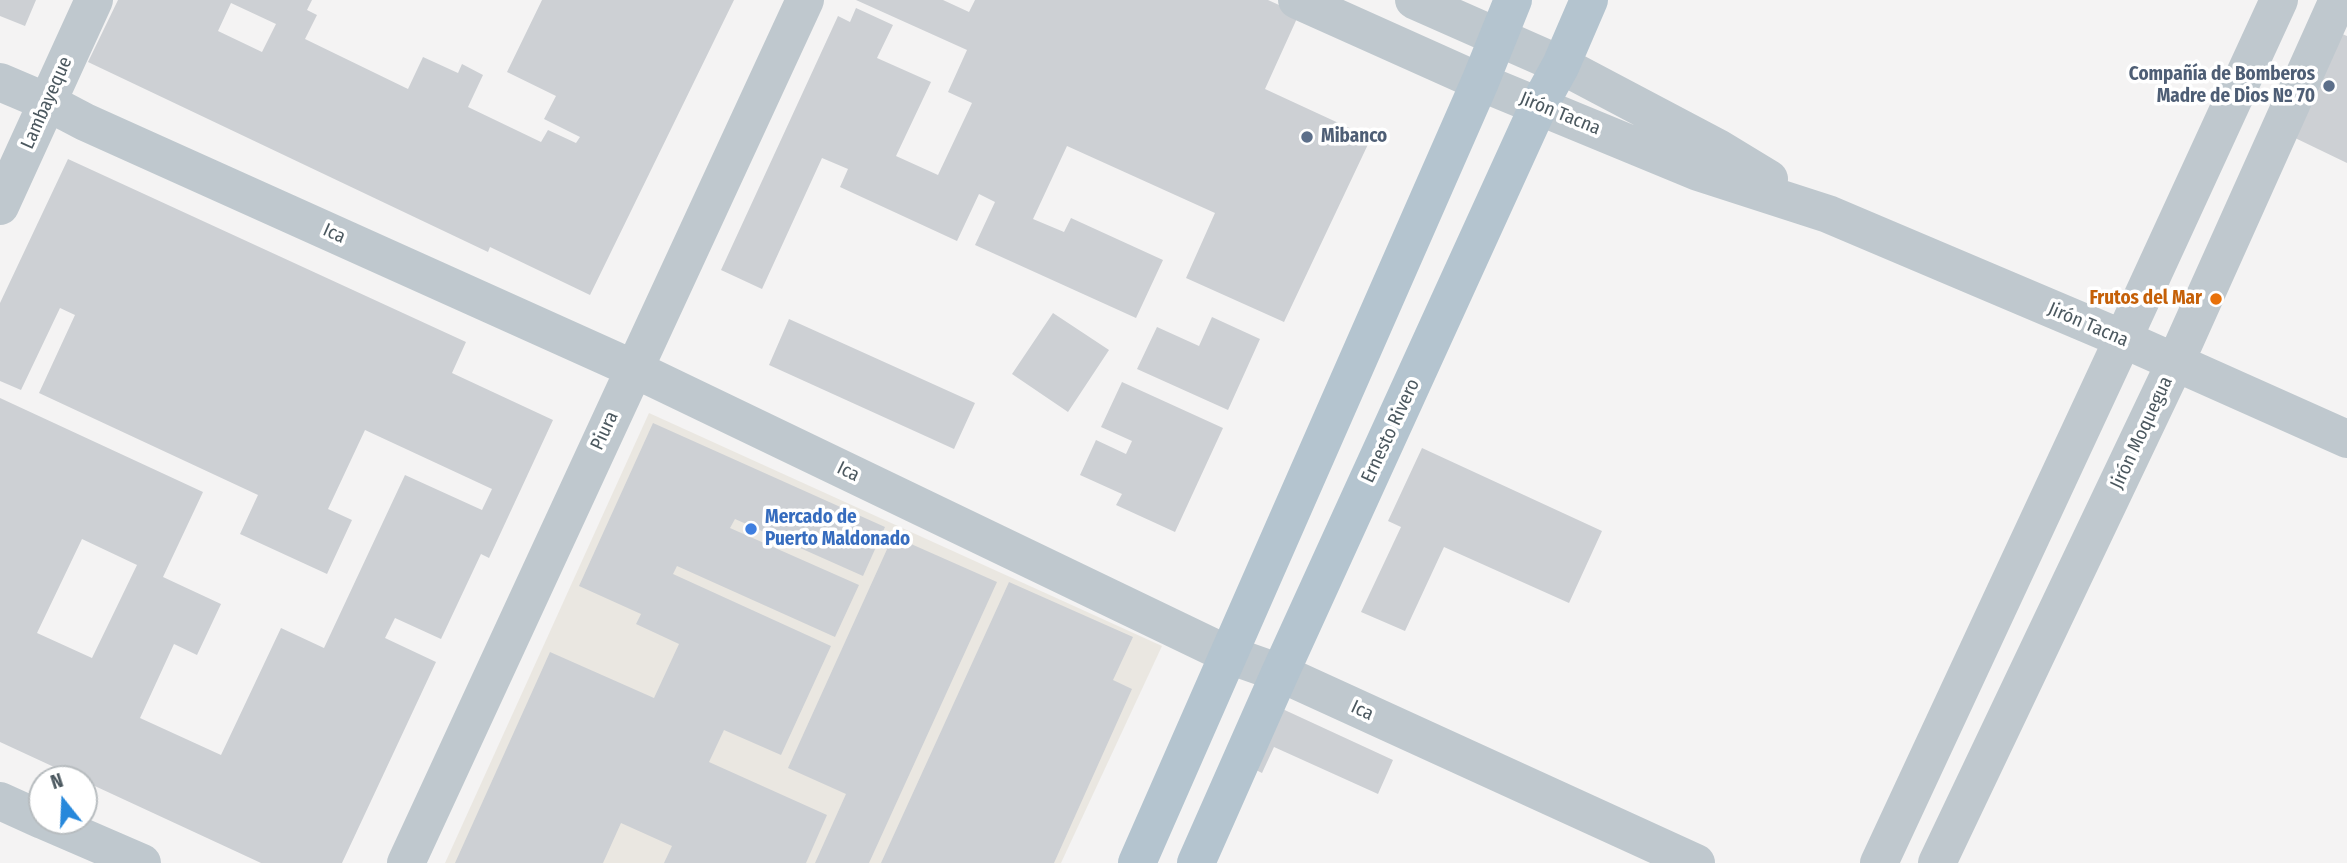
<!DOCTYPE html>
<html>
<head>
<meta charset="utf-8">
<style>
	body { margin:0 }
	#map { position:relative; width:2347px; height:863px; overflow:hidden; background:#f4f3f3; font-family:"Fira Sans Condensed",sans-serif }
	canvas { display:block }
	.north { position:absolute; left:28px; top:765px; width:70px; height:70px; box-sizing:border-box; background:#fff; border:2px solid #b7bcbf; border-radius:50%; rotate:342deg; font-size:19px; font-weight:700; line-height:28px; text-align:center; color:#4b585f }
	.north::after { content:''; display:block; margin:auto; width:24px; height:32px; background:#2788db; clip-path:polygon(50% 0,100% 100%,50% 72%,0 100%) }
</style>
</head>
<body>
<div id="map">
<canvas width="2347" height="863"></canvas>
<div class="north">N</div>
</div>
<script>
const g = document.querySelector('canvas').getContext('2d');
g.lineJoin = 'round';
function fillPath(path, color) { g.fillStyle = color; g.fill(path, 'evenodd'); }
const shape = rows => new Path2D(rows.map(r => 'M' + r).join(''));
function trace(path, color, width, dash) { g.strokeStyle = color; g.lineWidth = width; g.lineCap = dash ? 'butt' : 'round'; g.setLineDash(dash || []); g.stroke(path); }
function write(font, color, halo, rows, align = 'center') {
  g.font = font + ' "Fira Sans Condensed",sans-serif'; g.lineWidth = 7; g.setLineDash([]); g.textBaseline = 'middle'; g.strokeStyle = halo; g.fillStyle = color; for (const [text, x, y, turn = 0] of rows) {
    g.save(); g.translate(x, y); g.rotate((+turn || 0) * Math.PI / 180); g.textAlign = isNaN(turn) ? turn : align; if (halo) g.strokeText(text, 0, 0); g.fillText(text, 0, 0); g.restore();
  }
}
const commercial = shape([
	[649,413,1162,646,1061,863,445,863]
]);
const building = shape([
	[0,0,36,0,25,26,0,16],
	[118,0,312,0,307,10,317,15,305,39,408,89,423,57,458,73,462,64,483,75,468,107,541,142,548,130,576,143,580,137,544,119,556,96,507,72,542,0,734,0,590,295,490,247,488,252,88,62],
	[231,3,276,24,262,52,218,31],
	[856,0,943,0,969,12,975,0,1268,0,1299,14,1265,89,1371,138,1284,322,1186,278,1215,213,1067,146,1033,219,1064,232,1071,218,1163,260,1136,318,975,245,995,202,979,194,957,241,840,187,848,169,822,158,762,289,721,270,838,16,850,22,856,8,893,25,877,58,931,82,896,156,938,175,972,103,948,92,967,50],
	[2335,31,2347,36,2347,163,2291,136],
	[68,159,466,342,452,373,553,420,489,558,481,554,441,639,395,618,385,638,436,662,342,863,261,863,84,781,84,779,80,779,0,742,0,398,203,492,163,577,221,604,197,655,174,644,140,718,221,755,281,628,324,648,405,475,482,510,492,489,365,430,328,509,352,520,327,574,240,534,258,495,39,393,75,315,60,308,21,390,0,381,0,303],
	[82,539,137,565,92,658,37,633],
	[1053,313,1109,350,1068,412,1012,374],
	[1212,317,1260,339,1228,410,1137,369,1157,327,1199,346],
	[789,319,975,403,954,449,769,365],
	[1122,382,1223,428,1175,532,1116,505,1122,494,1080,475,1096,440,1126,454,1132,441,1101,427],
	[653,423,885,527,863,576,735,519,730,528,859,585,835,637,677,566,673,574,831,646,781,755,724,730,709,762,827,815,806,863,664,863,672,846,621,823,603,863,455,863,550,652,654,698,679,644,636,624,641,614,579,586],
	[1422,448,1602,531,1569,603,1444,547,1405,631,1361,612,1401,527,1388,521],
	[893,536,997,582,869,863,815,863,846,794,788,768],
	[1009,582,1133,637,1113,680,1132,689,1054,863,881,863],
	[1276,706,1393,760,1378,794,1274,747,1262,773,1248,766]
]);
const minor = shape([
	[1297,0,1480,82,1698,172,1828,214,2123,339,2347,439],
	[1414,0,1561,65,1718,148,1769,179],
	[0,82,47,102,85,122,634,369,1229,655,1280,673,1696,863],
	[0,206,94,0],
	[0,801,42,820],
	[45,821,142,863],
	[406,863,805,0],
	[1879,863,2123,339,2279,0],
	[1937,863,2175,363,2338,0]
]);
const major = shape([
	[1137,863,1480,82,1513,0],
	[1196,863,1280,673,1539,105,1561,65,1589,0]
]);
const markers = [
	[2329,86,7,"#5c6f8a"],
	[1307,137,7,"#5c6f8a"],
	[2216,299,7,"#e8710a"],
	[751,529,7,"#3f7fe0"]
];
const serviceNames = [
	["Compañía de Bomberos",2315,75],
	["Madre de Dios Nº 70",2315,97],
	["Mibanco",1321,137,"left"]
];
const streetNames = [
	["Lambayeque",47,103,-66],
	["Jirón Tacna",1560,114,22],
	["Ica",334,234,24],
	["Jirón Tacna",2088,325,23],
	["Piura",605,431,-65],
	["Ernesto Rivero",1391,431,-65],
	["Jirón Moquegua",2142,433,-65],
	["Ica",848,472,26],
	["Ica",1362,711,25]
];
const foodNames = [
	["Frutos del Mar",2202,299]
];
const shopNames = [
	["Mercado de",765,518],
	["Puerto Maldonado",765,540]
];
fillPath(commercial, '#eae7e1');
fillPath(building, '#cdd0d4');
trace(minor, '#bfc8ce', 38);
trace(major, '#b4c4cf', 38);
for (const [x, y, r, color] of markers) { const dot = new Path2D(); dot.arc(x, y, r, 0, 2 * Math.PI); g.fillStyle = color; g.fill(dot); trace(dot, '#fff', 2.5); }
write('bold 19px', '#4e5e75', '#fff', serviceNames, 'right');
write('19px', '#4b585f', '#fff', streetNames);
write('bold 19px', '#c56008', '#fff', foodNames, 'right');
write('bold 19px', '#366cbe', '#fff', shopNames, 'left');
</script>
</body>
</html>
